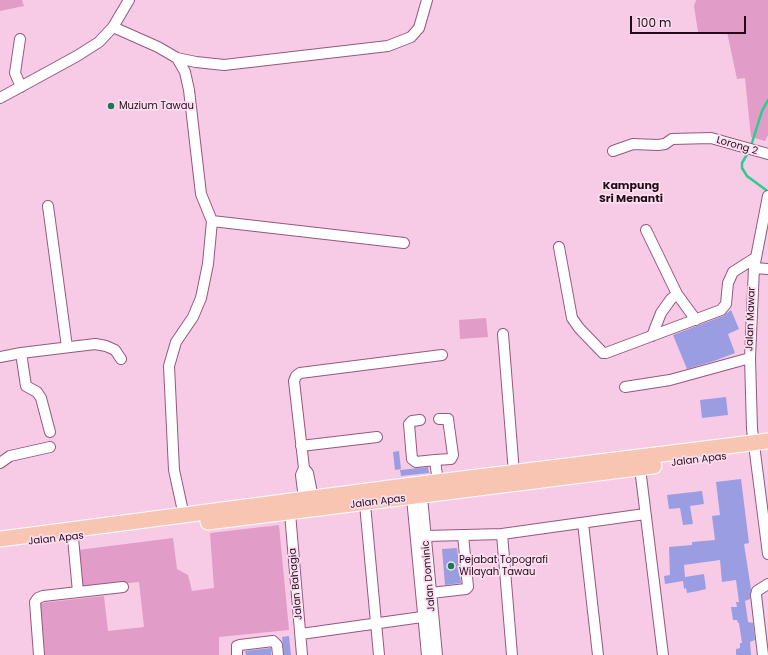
<!DOCTYPE html>
<html>
<head>
<meta charset="utf-8">
<style>
	body { margin:0 }
	#map { position:relative; width:768px; height:655px; overflow:hidden; background:#f7cbe6; font-family:Poppins,sans-serif }
	canvas { display:block }
	.scale { position:absolute; left:630px; top:16px; width:116px; height:18px; box-sizing:border-box; border:2px solid #230a1b; border-top:0; padding-left:5px; font-size:12px; line-height:14px; white-space:nowrap; color:#230a1b; -webkit-text-stroke:3px #fbdeef; paint-order:stroke }
</style>
</head>
<body>
<div id="map">
<canvas width="768" height="655"></canvas>
<div class="scale">100 m</div>
</div>
<script>
const g = document.querySelector('canvas').getContext('2d');
g.lineJoin = 'round';
function fillPath(path, color) { g.fillStyle = color; g.fill(path, 'evenodd'); }
const shape = rows => new Path2D(rows.map(r => 'M' + r).join(''));
function trace(path, color, width, dash) { g.strokeStyle = color; g.lineWidth = width; g.lineCap = dash ? 'butt' : 'round'; g.setLineDash(dash || []); g.stroke(path); }
function write(font, color, halo, rows, align = 'center') {
  g.font = font + ' Poppins,sans-serif'; g.lineWidth = 3.5; g.setLineDash([]); g.textBaseline = 'middle'; g.strokeStyle = halo; g.fillStyle = color; for (const [text, x, y, turn = 0] of rows) {
    g.save(); g.translate(x, y); g.rotate((+turn || 0) * Math.PI / 180); g.textAlign = isNaN(turn) ? turn : align; if (halo) g.strokeText(text, 0, 0); g.fillText(text, 0, 0); g.restore();
  }
}
const green = shape([
	[0,0,22,0,24,6,0,11],
	[696,0,768,0,768,135,765,141,751,137,745,78,737,79,727,32,698,32,694,6],
	[486,318,488,337,460,339,459,320],
	[279,525,289,630,219,637,219,655,45,655,40,603,104,596,108,631,144,627,139,582,82,588,78,550,173,538,177,569,188,575,192,591,214,588,210,533]
]);
const stream = shape([
	[751,146,762,111,768,100],
	[749,151,742,163,742,168,747,176,766,190]
]);
const building = shape([
	[731,310,739,329,728,334,735,353,714,361,687,369,673,335,723,316],
	[726,397,728,415,702,418,700,400],
	[399,451,401,469,395,470,393,452],
	[428,467,429,473,401,476,400,470],
	[741,479,749,543,744,544,751,589,750,599,745,601,748,622,753,623,755,640,750,642,751,655,736,655,736,649,740,648,740,643,742,643,739,623,738,623,737,620,733,620,731,607,737,607,736,602,739,602,736,580,722,582,720,560,684,565,685,577,704,574,706,589,698,591,687,593,686,588,684,589,683,581,665,584,664,576,670,575,669,547,692,545,692,542,715,540,712,516,720,515,716,482],
	[702,491,704,504,690,506,693,524,683,525,680,508,669,509,667,495],
	[457,548,461,583,445,585,442,549],
	[289,636,291,655,284,655,282,637],
	[271,648,271,655,246,655,245,651]
]);
const minor = shape([
	[113,27,158,47,177,58,185,72,189,90,201,194,212,221,208,264,201,298,193,317,176,342,169,366,174,470,184,516],
	[20,39,15,73,21,87],
	[177,58,196,62,224,65,388,46,411,37,419,28,427,0],
	[0,98,77,56,99,42,113,27,129,0],
	[613,151,633,144,658,145,665,144,672,139,711,138,768,154],
	[768,196,754,268,750,358,752,429,768,554],
	[48,206,67,347],
	[212,221,404,243],
	[646,230,677,294,696,320],
	[559,247,572,318,579,328,603,353,606,353,721,310,726,304,728,283,733,272,755,258],
	[754,268,768,269],
	[503,334,514,473],
	[652,336,661,313,671,299,677,294],
	[21,353,26,386,37,392,41,398,50,432],
	[0,357,21,353,95,344,106,346,115,350,121,359],
	[625,387,670,380,750,358],
	[420,420,412,421,409,424,412,459,416,462,435,460,438,483],
	[301,446,377,437],
	[435,460,451,459,453,455,448,419,439,419],
	[0,463,10,456,50,447],
	[304,468,308,473,313,498],
	[640,468,663,655],
	[422,497,437,655],
	[412,498,427,655],
	[304,499,301,475,304,468,294,381,296,376,300,373,442,355],
	[365,504,379,655],
	[290,513,302,655],
	[583,523,598,655],
	[502,534,512,655],
	[426,536,502,534,645,514],
	[73,538,78,592],
	[431,593,466,589,468,587,463,535],
	[301,634,429,616],
	[39,655,35,602,38,598,43,596,123,587],
	[237,655,237,646,240,645,273,641,277,645,278,655],
	[763,655,756,595,757,591,768,584]
]);
const highway = shape([
	[208,522,654,466],
	[0,539,405,486,768,441]
]);
const markers = [
	[111,106,4,"#167b54"],
	[451,566,4,"#167b54"]
];
const poiNames = [
	["Muzium Tawau",119,106],
	["Pejabat Topografi",459,560],
	["Wilayah Tawau",459,572]
];
const streetNames = [
	["Lorong 2",737,146,16],
	["Jalan Mawar",751,319,-88],
	["Jalan Apas",699,460,-7],
	["Jalan Apas",378,502,-7],
	["Jalan Apas",56,539,-6],
	["Jalan Dominic",429,576,-95],
	["Jalan Bahagia",296,584,-95]
];
const neighbourhoodNames = [
	["Kampung",631,186],
	["Sri Menanti",631,199]
];
fillPath(green, '#e19cc8');
trace(stream, '#28ce8f', 2.5);
fillPath(building, '#9a9de2');
trace(minor, '#965780', 12);
trace(highway, '#fff', 17);
trace(minor, '#fff', 10);
trace(highway, '#f7c5b2', 15);
for (const [x, y, r, color] of markers) { const dot = new Path2D(); dot.arc(x, y, r, 0, 2 * Math.PI); g.fillStyle = color; g.fill(dot); trace(dot, '#fbdeef', 1.5); }
write('10px', '#230a1b', '#fbdeef', poiNames, 'left');
write('10px', '#230a1b', '#fbdeef', streetNames);
write('bold 11px', '#230a1b', '#fbdeef', neighbourhoodNames);
</script>
</body>
</html>
